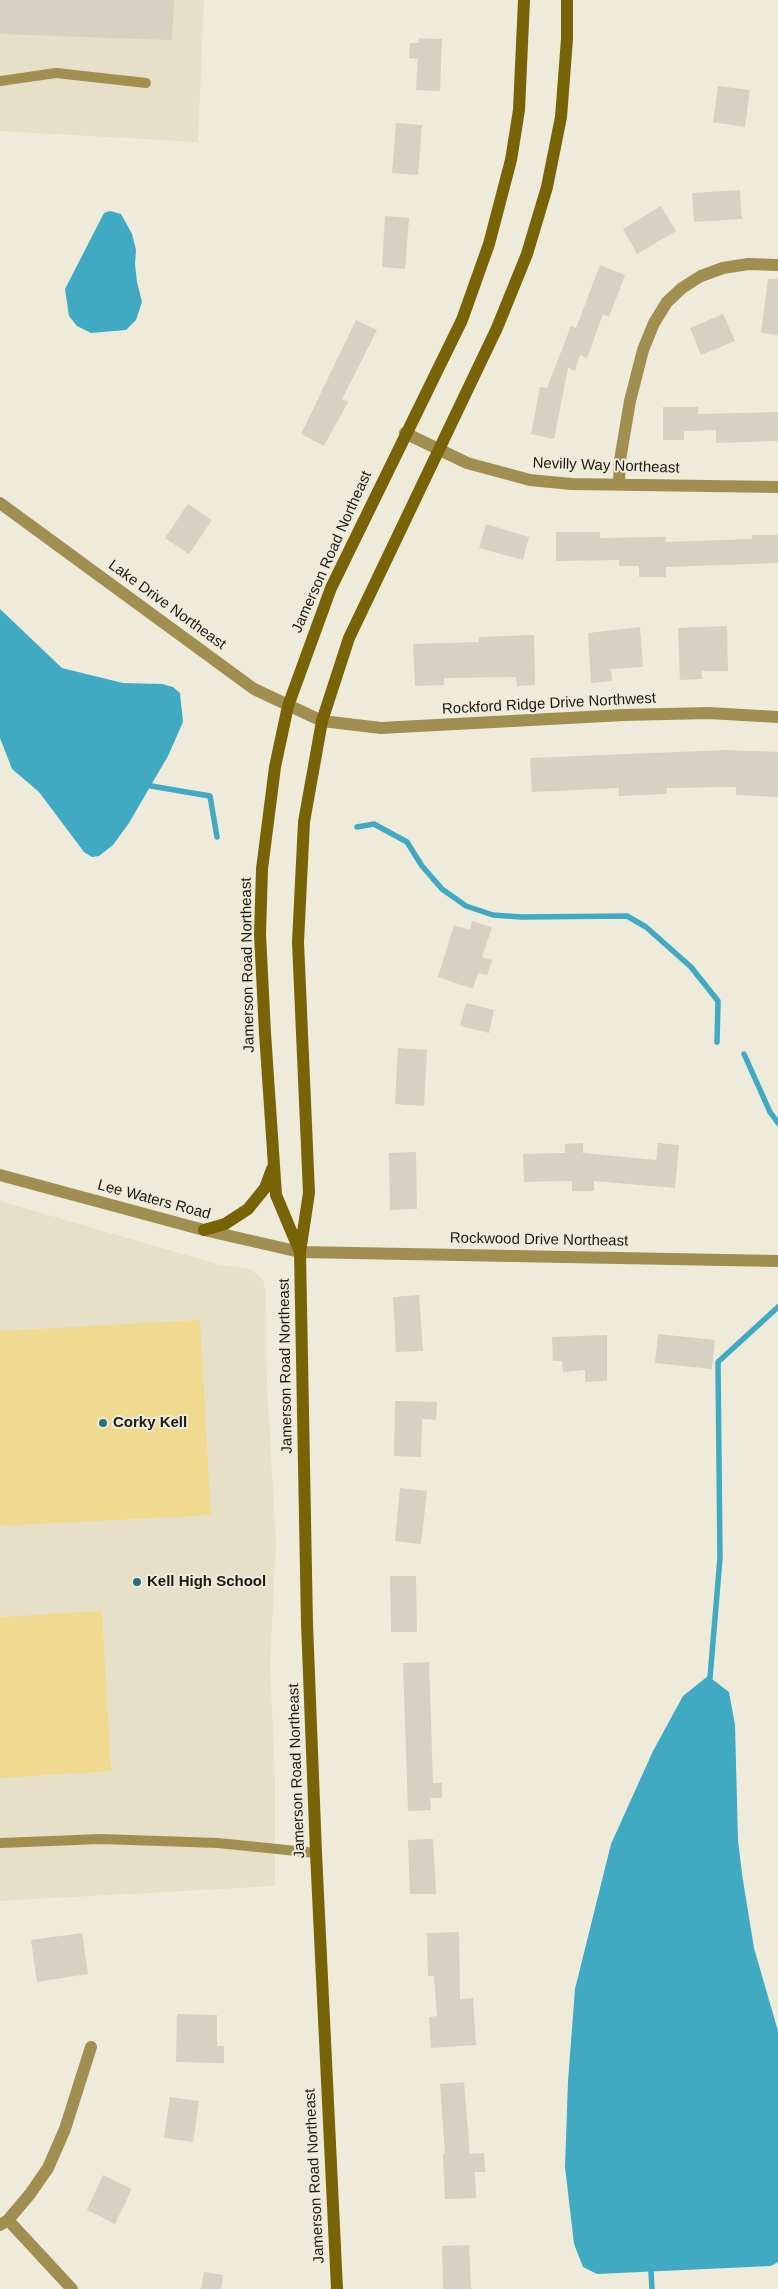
<!DOCTYPE html>
<html>
<head>
<meta charset="utf-8">
<style>
	body { margin:0 }
	canvas { display:block; background:#efebdb }
</style>
</head>
<body>
<canvas width="778" height="2289"></canvas>
<script>
const g = document.querySelector('canvas').getContext('2d');
g.lineJoin = 'round';
function fillPath(path, color) { g.fillStyle = color; g.fill(path, 'evenodd'); }
const shape = rows => new Path2D(rows.map(r => 'M' + r).join(''));
function trace(path, color, width, dash) { g.strokeStyle = color; g.lineWidth = width; g.lineCap = dash ? 'butt' : 'round'; g.setLineDash(dash || []); g.stroke(path); }
function write(font, color, halo, rows, align = 'center') {
  g.font = font + ' Helvetica,sans-serif'; g.lineWidth = 4; g.setLineDash([]); g.textBaseline = 'middle'; g.strokeStyle = halo; g.fillStyle = color; for (const [text, x, y, turn = 0] of rows) {
    g.save(); g.translate(x, y); g.rotate((+turn || 0) * Math.PI / 180); g.textAlign = isNaN(turn) ? turn : align; if (halo) g.strokeText(text, 0, 0); g.fillText(text, 0, 0); g.restore();
  }
}
const built = shape([
	[0,0,204,0,198,142,0,131],
	[0,1201,217,1264,250,1269,263,1279,266,1294,267,1386,276,1544,270,1665,275,1779,275,1886,0,1901]
]);
const green = shape([
	[200,1320,211,1515,0,1526,0,1331],
	[102,1611,111,1771,0,1778,0,1617]
]);
const water = shape([
	[110,211,121,214,132,234,136,250,135,264,137,282,142,302,136,320,126,330,91,333,77,326,69,316,65,289,104,213],
	[0,609,62,668,123,683,162,684,173,687,180,693,183,722,168,756,129,823,113,845,99,856,92,857,84,852,39,792,12,769,0,738],
	[708,1676,729,1692,735,1725,738,1840,742,1874,754,1948,778,2031,778,2262,771,2266,597,2274,583,2267,574,2244,565,2167,568,2081,575,1989,611,1844,653,1751,683,1696]
]);
const stream = shape([
	[151,786,210,796,217,837],
	[357,827,374,824,407,842,422,866,442,889,466,906,493,915,521,917,627,916,646,927,691,967,718,1001,717,1042],
	[744,1054,770,1112,778,1123],
	[710,1678,720,1558,718,1362,778,1307],
	[651,2271,652,2289]
]);
const building = shape([
	[0,0,174,0,172,40,0,34],
	[419,38,442,39,440,91,416,90,418,59,409,58,410,43,419,43],
	[718,86,750,90,745,127,713,122],
	[396,123,422,125,418,175,392,173],
	[740,190,742,219,694,222,692,193],
	[661,206,676,231,637,254,623,229],
	[385,216,409,218,405,269,382,267],
	[600,265,625,275,609,317,603,314,587,358,580,355,575,371,568,368,554,439,531,434,540,387,547,388,571,326,576,328],
	[768,279,778,279,778,335,761,333],
	[723,314,735,341,701,355,690,328],
	[356,320,377,330,342,399,348,402,324,446,301,434],
	[663,407,698,407,698,414,778,412,778,441,716,443,716,430,684,431,684,440,663,440],
	[188,504,212,520,189,554,165,538],
	[486,524,529,537,523,560,479,548],
	[556,532,600,532,600,538,666,537,666,542,752,539,752,535,778,535,778,563,666,567,666,577,639,577,639,566,619,566,619,560,556,561],
	[727,626,728,671,702,671,702,679,680,680,678,628],
	[640,627,643,667,611,669,612,681,591,683,588,633],
	[534,635,535,685,517,686,516,677,444,678,444,685,415,686,413,644,479,642,479,637],
	[726,750,778,752,778,797,736,795,736,787,667,788,667,794,619,796,619,788,532,792,530,758],
	[472,921,492,927,482,957,492,960,487,975,478,973,473,989,438,977,454,925,470,930],
	[466,1003,494,1010,489,1033,460,1026],
	[398,1048,427,1050,424,1106,395,1104],
	[583,1143,583,1153,656,1160,658,1143,679,1145,675,1188,594,1181,594,1191,572,1191,572,1181,524,1182,523,1154,565,1153,565,1144],
	[416,1152,417,1209,390,1210,389,1153],
	[419,1295,423,1351,396,1352,393,1297],
	[658,1334,715,1340,712,1369,655,1363],
	[607,1335,607,1381,585,1382,585,1370,563,1372,562,1361,553,1361,552,1337],
	[395,1401,437,1402,436,1420,422,1419,421,1457,394,1456],
	[400,1488,427,1491,421,1544,395,1541],
	[390,1576,416,1576,417,1632,391,1632],
	[429,1662,433,1783,442,1783,442,1798,430,1798,431,1810,408,1811,403,1663],
	[433,1839,436,1894,410,1894,408,1840],
	[459,1932,460,1999,473,1998,476,2045,431,2048,429,2017,437,2016,434,1976,428,1976,427,1933],
	[82,1933,88,1974,37,1982,31,1940],
	[177,2014,217,2015,217,2046,224,2046,224,2063,176,2062],
	[464,2082,470,2154,484,2153,485,2172,475,2172,476,2198,445,2199,443,2154,445,2154,440,2084],
	[170,2097,199,2101,193,2142,164,2138],
	[103,2175,132,2189,115,2224,87,2210],
	[469,2245,471,2289,443,2289,442,2246],
	[204,2272,223,2275,221,2289,201,2289]
]);
const lane = shape([
	[0,81,56,73,146,83],
	[0,1843,101,1839,218,1843,316,1853]
]);
const street = shape([
	[405,433,467,463,530,480,571,484,778,487],
	[619,484,620,460,630,401,643,350,654,323,667,302,682,288,701,276,723,268,748,264,778,265],
	[0,503,254,689,322,721,381,728,624,715,708,713,778,717],
	[0,1175,204,1230,300,1252,778,1261],
	[8,2220,72,2289],
	[0,2225,8,2220,30,2194,48,2168,65,2129,91,2047]
]);
const secondary = shape([
	[204,1230,225,1224,248,1209,265,1188,272,1169],
	[300,1252,276,1195,265,1033,260,934,262,869,275,767,288,706,331,588,462,320,489,244,511,160,519,110,524,0],
	[337,2289,316,1853,307,1624,300,1252,309,1193,298,942,304,822,322,721,349,638,497,328,527,254,547,187,561,117,567,39,567,0]
]);
const markers = [
	[103,1423,5,"#296d7e"],
	[137,1582,5,"#296d7e"]
];
const streetNames = [
	["Nevilly Way Northeast",606,466,2],
	["Jamerson Road Northeast",332,552,-66],
	["Lake Drive Northeast",167,605,36],
	["Rockford Ridge Drive Northwest",549,704,-3],
	["Jamerson Road Northeast",248,965,-91],
	["Lee Waters Road",154,1200,15],
	["Rockwood Drive Northeast",539,1240,1],
	["Jamerson Road Northeast",286,1366,-91],
	["Jamerson Road Northeast",297,1771,-92],
	["Jamerson Road Northeast",315,2176,-93]
];
const poiNames = [
	["Corky Kell",113,1423],
	["Kell High School",147,1582]
];
fillPath(built, '#e6e0c9');
fillPath(green, '#efda90');
fillPath(water, '#41aac3');
trace(stream, '#41aac3', 5.5);
fillPath(building, '#d6d1c2');
trace(lane, '#a18f52', 10);
trace(street, '#a18f52', 12);
trace(secondary, '#786307', 12);
for (const [x, y, r, color] of markers) { const dot = new Path2D(); dot.arc(x, y, r, 0, 2 * Math.PI); g.fillStyle = color; g.fill(dot); trace(dot, '#efebdb', 2); }
write('15px', '#1b1a14', '#efebdb', streetNames);
write('bold 15px', '#1b1a14', '#efebdb', poiNames, 'left');
</script>
</body>
</html>
